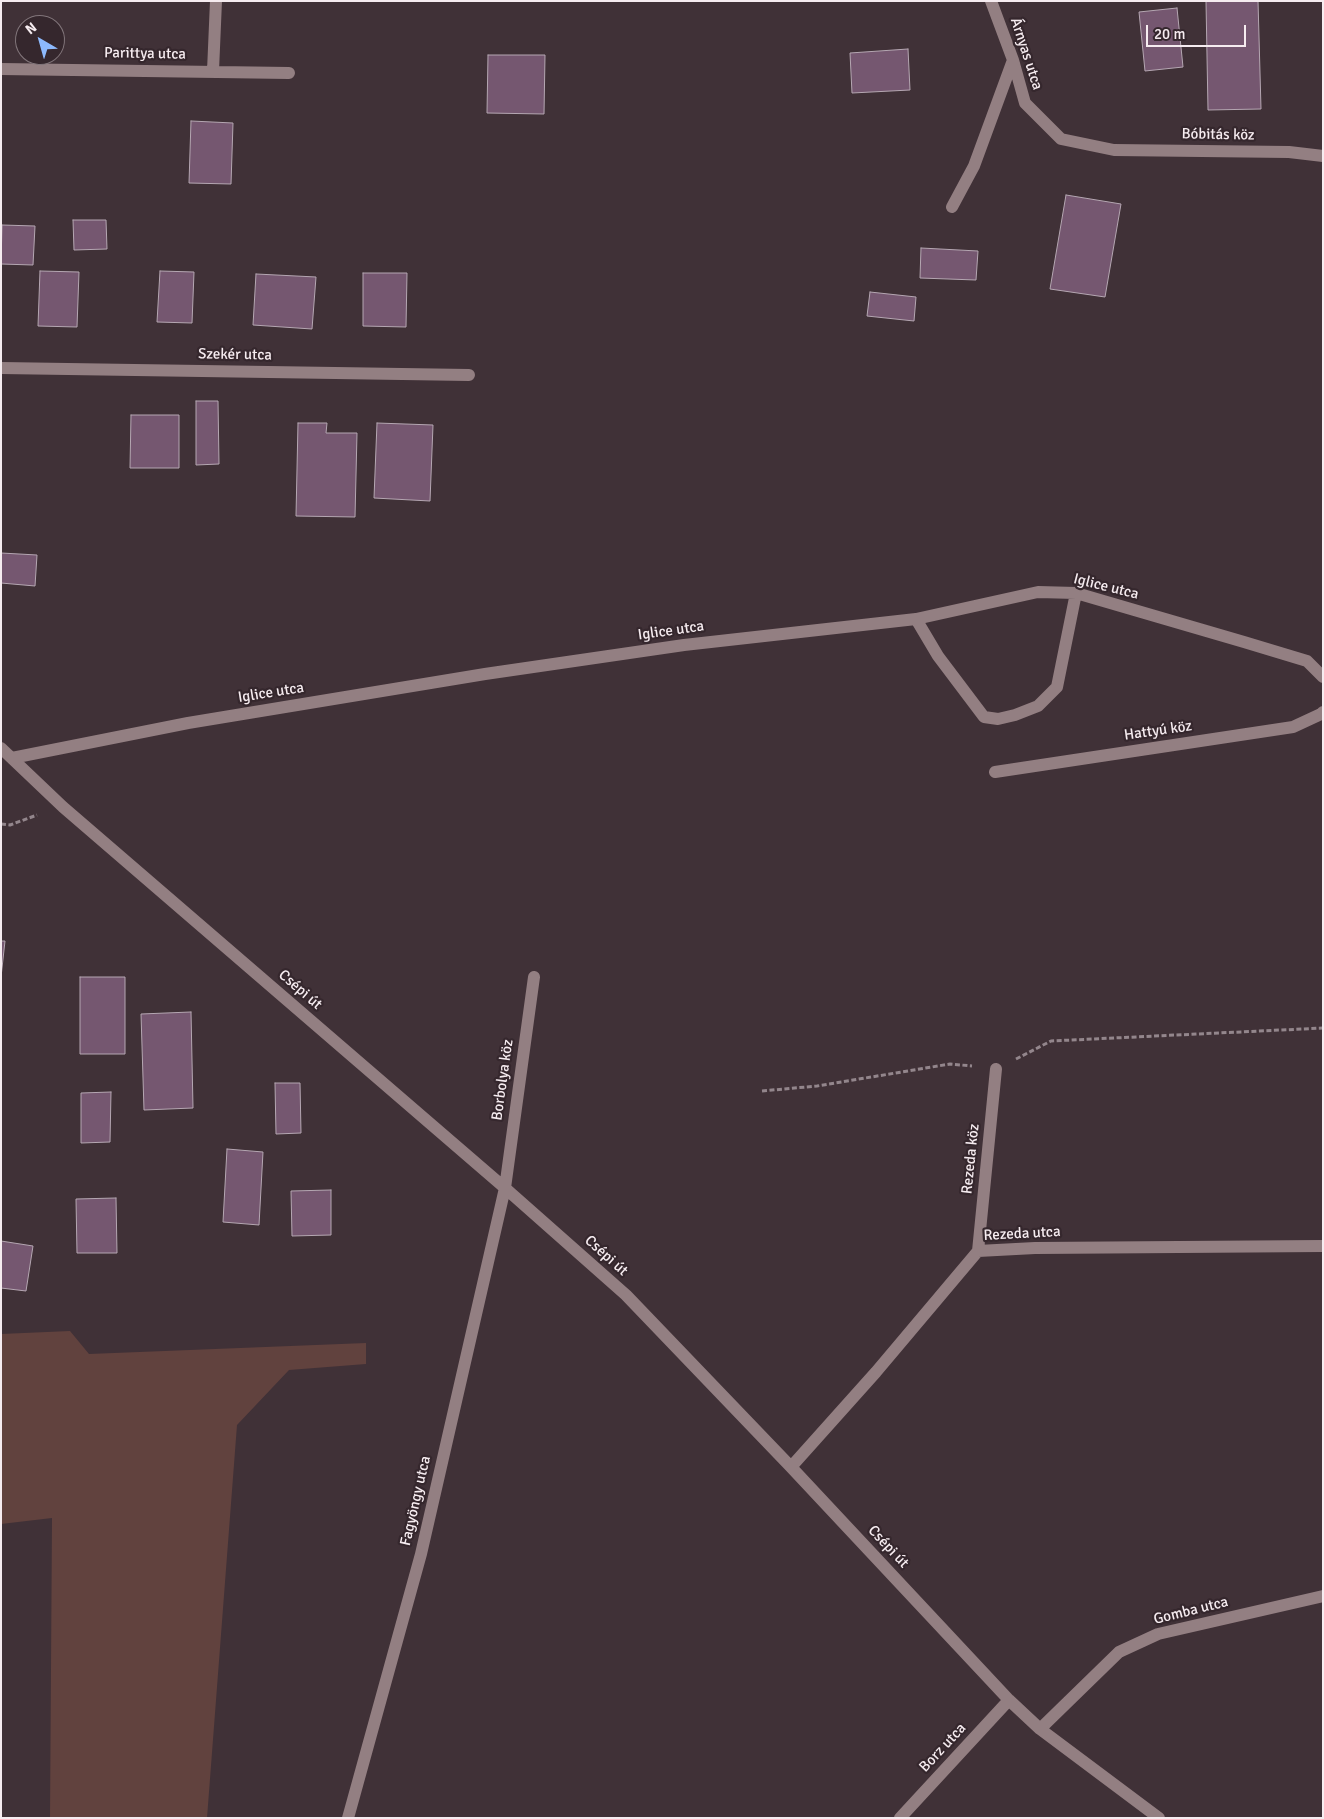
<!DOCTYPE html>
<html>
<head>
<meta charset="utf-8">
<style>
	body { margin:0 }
	#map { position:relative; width:1324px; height:1819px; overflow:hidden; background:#403137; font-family:Signika,sans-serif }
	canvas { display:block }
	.frame { position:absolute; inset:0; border:2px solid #f6ecf0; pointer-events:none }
	.north { position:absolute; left:15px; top:15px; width:50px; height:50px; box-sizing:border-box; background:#35272d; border:1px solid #82767b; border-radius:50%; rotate:322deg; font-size:14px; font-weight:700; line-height:20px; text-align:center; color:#f6ecf0 }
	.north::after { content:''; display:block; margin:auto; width:18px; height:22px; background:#8db9fc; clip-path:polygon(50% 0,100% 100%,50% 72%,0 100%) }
	.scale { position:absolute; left:1146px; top:25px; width:100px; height:22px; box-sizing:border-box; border:2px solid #f6ecf0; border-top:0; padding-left:6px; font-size:15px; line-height:18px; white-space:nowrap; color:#f6ecf0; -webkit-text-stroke:4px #35272d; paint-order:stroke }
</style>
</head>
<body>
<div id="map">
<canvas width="1324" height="1819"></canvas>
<div class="frame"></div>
<div class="north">N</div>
<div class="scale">20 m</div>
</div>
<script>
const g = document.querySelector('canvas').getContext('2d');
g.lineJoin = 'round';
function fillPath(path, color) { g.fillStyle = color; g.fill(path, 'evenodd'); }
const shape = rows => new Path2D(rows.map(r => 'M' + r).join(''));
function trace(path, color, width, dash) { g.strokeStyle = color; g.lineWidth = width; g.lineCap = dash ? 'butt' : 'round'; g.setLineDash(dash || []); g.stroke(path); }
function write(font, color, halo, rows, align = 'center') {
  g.font = font + ' Signika,sans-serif'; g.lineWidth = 4.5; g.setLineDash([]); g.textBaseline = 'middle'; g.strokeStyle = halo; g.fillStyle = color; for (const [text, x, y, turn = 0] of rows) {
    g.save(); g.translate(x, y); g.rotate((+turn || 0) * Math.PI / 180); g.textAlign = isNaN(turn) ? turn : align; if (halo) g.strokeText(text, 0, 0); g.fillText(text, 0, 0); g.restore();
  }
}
const green = shape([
	[70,1331,89,1354,366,1343,366,1364,289,1370,237,1425,207,1818,50,1818,52,1518,1,1524,1,1334]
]);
const building = shape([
	[1206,1,1258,1,1261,109,1208,110,1206,1],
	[1177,8,1183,67,1145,71,1139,12,1177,8],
	[908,49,910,90,852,93,850,53,908,49],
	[488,55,545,55,544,114,487,113,488,55],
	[191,121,233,123,231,184,189,183,191,121],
	[1066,195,1121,204,1105,297,1050,289,1066,195],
	[73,220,106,220,107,249,74,250,73,220],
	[2,225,35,226,33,265,1,264,2,225],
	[921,248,978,251,976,280,920,278,921,248],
	[40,271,79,272,77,327,38,326,40,271],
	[160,271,194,272,192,323,157,322,160,271],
	[363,273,407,273,406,327,363,326,363,273],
	[256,274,316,277,312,329,253,325,256,274],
	[870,292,916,297,914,321,867,316,870,292],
	[196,401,218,401,219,464,196,465,196,401],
	[131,415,179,415,179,468,130,468,131,415],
	[298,423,327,423,326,433,357,433,355,517,296,516,298,423],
	[377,423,433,425,430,501,374,498,377,423],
	[1,553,37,555,35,586,1,583,1,553],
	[1,941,5,941,1,977,1,941],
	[80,977,125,977,125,1054,80,1054,80,977],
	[191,1012,193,1108,144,1110,141,1014,191,1012],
	[275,1083,300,1083,301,1133,276,1134,275,1083],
	[111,1092,110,1142,81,1143,81,1093,111,1092],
	[227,1149,263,1152,259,1225,223,1222,227,1149],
	[331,1190,331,1235,292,1236,291,1191,331,1190],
	[116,1198,117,1253,77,1253,76,1199,116,1198],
	[1,1241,33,1246,26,1291,1,1288,1,1241]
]);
const path = shape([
	[1,824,10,825,37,815],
	[1016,1059,1051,1041,1323,1028],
	[762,1091,817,1086,950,1064,972,1066]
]);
const minor = shape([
	[991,1,1013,60,1025,103,1061,139,1114,150,1289,152,1323,156],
	[1,69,289,73],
	[213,71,216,1],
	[952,207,974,166,1013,60],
	[1,368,469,375],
	[916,619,938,656,984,717,998,719,1015,715,1038,706,1057,687,1076,593],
	[1,748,63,807,505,1188,626,1295,791,1467,1009,1700,1040,1729,1159,1818],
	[12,758,188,723,485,674,684,645,916,619,1038,592,1076,593,1244,642,1307,661,1323,677],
	[995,772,1293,727,1321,714,1323,712],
	[978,1251,996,1069],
	[791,1467,876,1372,978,1251,1035,1248,1323,1246],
	[1040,1729,1119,1652,1158,1634,1323,1596],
	[348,1818,421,1554,505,1188,534,977],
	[900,1818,1009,1700]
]);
const streetNames = [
	["Parittya utca",145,54,1],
	["Árnyas utca",1026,54,72],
	["Bóbitás köz",1218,135,1],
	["Szekér utca",235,355,1],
	["Iglice utca",1106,587,14],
	["Iglice utca",671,631,-8],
	["Iglice utca",271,693,-9],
	["Hattyú köz",1158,731,-8],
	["Csépi út",300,990,41],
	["Borbolya köz",503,1080,-82],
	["Rezeda köz",971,1159,-84],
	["Rezeda utca",1022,1234,-3],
	["Csépi út",606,1256,42],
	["Fagyöngy utca",416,1501,-77],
	["Csépi út",888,1547,47],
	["Gomba utca",1191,1611,-14],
	["Borz utca",943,1748,-47]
];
fillPath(green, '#61423e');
fillPath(building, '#755770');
trace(building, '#b5a7b2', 1);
trace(path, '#93868c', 3, [5, 2.5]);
trace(minor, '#937f82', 12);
write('15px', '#f6ecf0', '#35272d', streetNames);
</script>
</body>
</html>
